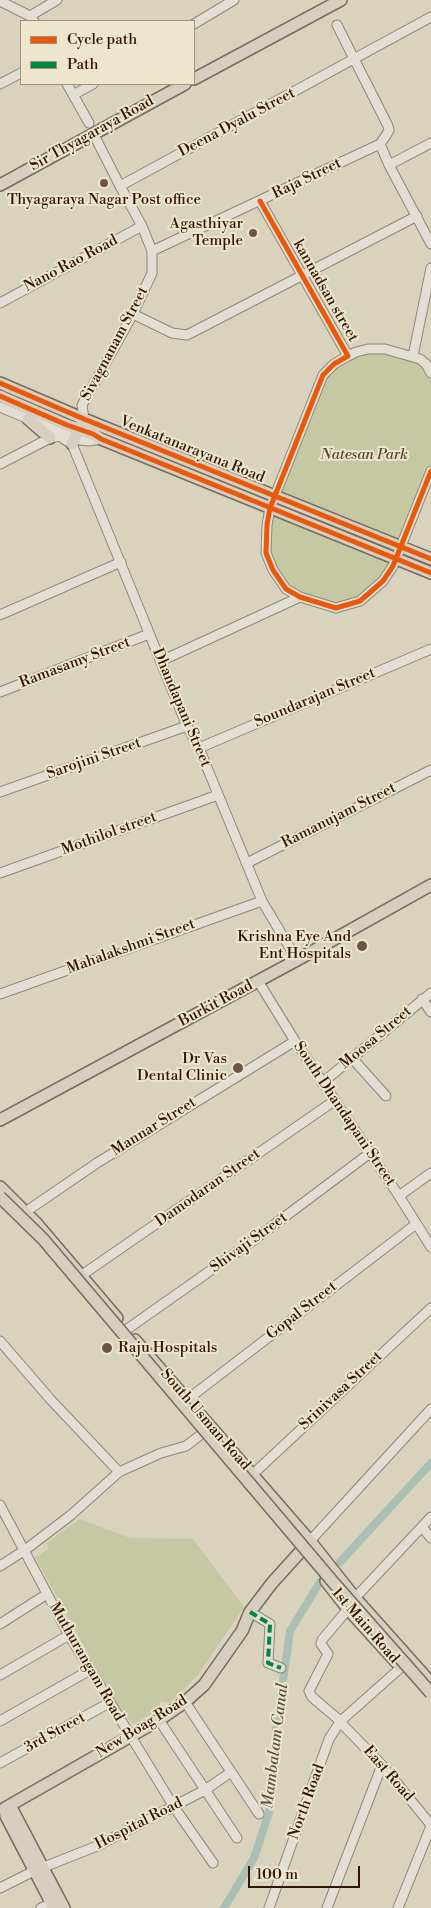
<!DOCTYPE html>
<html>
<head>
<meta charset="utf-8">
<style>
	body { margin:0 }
	#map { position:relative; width:431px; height:1908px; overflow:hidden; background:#d9d2bd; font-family:"Libre Bodoni",serif }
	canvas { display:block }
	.legend { position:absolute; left:20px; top:20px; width:175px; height:65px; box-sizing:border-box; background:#ede6cd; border:1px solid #a2927d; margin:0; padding:6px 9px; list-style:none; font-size:15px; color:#311506 }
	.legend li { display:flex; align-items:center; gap:10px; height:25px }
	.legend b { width:25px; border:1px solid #a2927d }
	.scale { position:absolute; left:248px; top:1866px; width:112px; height:22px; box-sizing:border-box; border:2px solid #311506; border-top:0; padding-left:6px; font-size:15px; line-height:18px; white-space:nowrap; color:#311506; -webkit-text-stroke:4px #ede6cd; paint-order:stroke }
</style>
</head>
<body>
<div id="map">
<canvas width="431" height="1908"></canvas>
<ul class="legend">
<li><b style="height:6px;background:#e8590c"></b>Cycle path</li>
<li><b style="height:6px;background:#00873e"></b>Path</li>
</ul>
<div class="scale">100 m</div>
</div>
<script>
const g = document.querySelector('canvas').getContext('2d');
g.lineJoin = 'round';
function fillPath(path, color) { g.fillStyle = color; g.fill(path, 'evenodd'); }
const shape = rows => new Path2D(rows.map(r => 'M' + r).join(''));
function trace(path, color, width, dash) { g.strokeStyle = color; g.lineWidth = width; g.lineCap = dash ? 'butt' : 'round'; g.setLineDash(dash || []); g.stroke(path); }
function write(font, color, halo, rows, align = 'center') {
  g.font = font + ' "Libre Bodoni",serif'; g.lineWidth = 4; g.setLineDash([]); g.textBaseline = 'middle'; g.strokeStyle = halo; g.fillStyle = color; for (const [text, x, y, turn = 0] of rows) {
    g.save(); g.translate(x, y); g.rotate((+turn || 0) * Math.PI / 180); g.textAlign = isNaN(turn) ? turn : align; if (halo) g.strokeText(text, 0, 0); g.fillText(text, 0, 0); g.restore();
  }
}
const green = shape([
	[386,348,419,357,431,373,431,468,399,543,278,495,325,376,349,357],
	[272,511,392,557,390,566,381,581,358,600,335,607,287,588,268,554],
	[80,1519,130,1538,193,1539,244,1607,198,1675,169,1703,162,1701,159,1703,161,1709,133,1724,118,1708,35,1557,49,1549,46,1543]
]);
const canal = shape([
	[340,1562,431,1463],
	[224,1908,254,1858,270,1809,274,1780,276,1730,290,1631,320,1582]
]);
const minor = shape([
	[0,1,30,16,34,21],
	[30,16,57,0],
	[194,24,234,0],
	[337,25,388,126,389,130,387,134,380,144],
	[0,84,21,73],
	[67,84,89,123],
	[73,95,93,84],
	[380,144,389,165,431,244],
	[389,165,431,143],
	[120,186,431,17],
	[260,201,348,356,334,364,323,375,270,508,267,525,266,553,273,570,286,589,300,597,336,608,360,601,383,581,393,566,431,471],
	[152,251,380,144],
	[0,303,142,226],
	[133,314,172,333,187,335,417,216],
	[348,356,356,352,368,349,385,349,420,359,426,364,431,373],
	[413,356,431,268],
	[0,407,79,440,89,441,101,439],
	[84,419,82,405,133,314,152,273,152,251,142,226,120,186,93,133],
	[0,464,50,438,59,436,72,444,187,726,199,748,262,901,297,960],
	[0,615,121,562],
	[161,661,300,597],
	[0,692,149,634],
	[199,748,431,649],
	[0,792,187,726],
	[247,863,431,770],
	[0,873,218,795],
	[258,981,295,1041,399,1196,431,1247],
	[0,994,262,901],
	[422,999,431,1012],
	[352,1058,386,1096],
	[322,1083,431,993],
	[399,1196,431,1173],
	[21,1215,97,1163,295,1041],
	[82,1275,334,1101],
	[126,1330,251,1242,370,1153],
	[0,1341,51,1400,119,1472],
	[188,1399,416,1224],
	[252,1475,431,1308],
	[0,1505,69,1635,174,1807,213,1863],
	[422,1527,431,1538],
	[310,1541,431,1409],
	[0,1566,25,1550,71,1515,119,1472,161,1453,186,1446,203,1433],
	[355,1598,431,1517],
	[250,1612,270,1624,268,1663,281,1668],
	[0,1624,47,1594],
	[0,1675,69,1635],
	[185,1702,259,1814],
	[338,1719,312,1697,309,1691,328,1654,321,1644,322,1640,348,1609],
	[343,1719,406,1663],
	[159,1720,237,1838],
	[0,1721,90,1670],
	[343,1725,382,1765,431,1825],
	[0,1763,109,1703],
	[0,1888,34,1871,97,1846,205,1790,231,1772],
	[41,1908,56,1901],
	[269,1908,329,1739,338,1725],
	[327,1908,382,1765],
	[398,1908,431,1826]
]);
const major = shape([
	[194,79,341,0],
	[0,185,185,84],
	[0,383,84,419,431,559],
	[0,396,67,425,93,434,101,439,431,573],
	[28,419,50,438],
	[72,444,82,423],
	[0,1120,297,960,431,885],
	[0,1187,37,1224,117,1318],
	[135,1340,310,1541,355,1598,431,1683],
	[326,1581,348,1609,399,1665],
	[5,1808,159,1720,185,1702,204,1685,242,1631,250,1612,272,1583,310,1541],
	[5,1808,13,1811,64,1908],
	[5,1808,6,1816,54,1908]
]);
const majorBridge = shape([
	[0,1197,43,1239,333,1582,431,1693]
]);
const quiet = shape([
	[250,1612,270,1624,268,1663,281,1668]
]);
const cycleway = shape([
	[260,201,348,356,334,364,323,375,270,508,267,525,266,553,273,570,286,589,300,597,336,608,360,601,383,581,393,566,431,471],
	[0,383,84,419,431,559],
	[0,396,67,425,93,434,101,439,431,573]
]);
const markers = [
	[104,183,5,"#6c5746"],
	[253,233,5,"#6c5746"],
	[362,946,6,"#6c5746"],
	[238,1068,6,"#6c5746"],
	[107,1348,6,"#6c5746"]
];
const streetNames = [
	["Deena Dyalu Street",237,123,-28],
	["Sir Thyagaraya Road",92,134,-29],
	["Raja Street",307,179,-26],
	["Nano Rao Road",71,264,-28],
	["kannadsan street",325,291,60],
	["Sivagnanam Street",115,344,-62],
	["Venkatanarayana Road",192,450,22],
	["Ramasamy Street",75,663,-21],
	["Soundarajan Street",315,698,-23],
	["Dhandapani Street",181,708,67],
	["Sarojini Street",94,759,-19],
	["Ramanujam Street",339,816,-27],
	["Mothilol street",109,834,-20],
	["Mahalakshmi Street",131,947,-20],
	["Burkit Road",216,1004,-28],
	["Moosa Street",376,1038,-40],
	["South Dhandapani Street",344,1114,56],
	["Mannar Street",154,1127,-32],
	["Damodaran Street",208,1188,-35],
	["Shivaji Street",249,1243,-36],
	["Gopal Street",302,1311,-38],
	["Srinivasa Street",341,1391,-43],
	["South Usman Road",205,1420,49],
	["1st Main Road",365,1626,49],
	["Muthurangam Road",86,1662,60],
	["New Boag Road",142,1727,-32],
	["3rd Street",55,1733,-29],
	["East Road",388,1774,49],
	["North Road",307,1802,-70],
	["Hospital Road",139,1824,-27]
];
const poiNames = [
	["Thyagaraya Nagar Post office",104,200,"center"],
	["Agasthiyar",243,224],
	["Temple",243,241],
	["Krishna Eye And",351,937],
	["Ent Hospitals",351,954],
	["Dr Vas",227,1059],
	["Dental Clinic",227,1076],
	["Raju Hospitals",118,1348,"left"]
];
const parkNames = [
	["Natesan Park",364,455]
];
const waterNames = [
	["Mambalam Canal",276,1746,-83]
];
fillPath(green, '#c4c8a3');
trace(canal, '#a9c0b3', 8);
trace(minor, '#8d8678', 11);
trace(major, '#756c60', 14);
trace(minor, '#e2ded3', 9);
trace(major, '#d6cfbf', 11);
trace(majorBridge, '#756c60', 14, []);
trace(majorBridge, '#d6cfbf', 11);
trace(quiet, '#00873e', 4, [8, 4]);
trace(cycleway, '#e8590c', 5);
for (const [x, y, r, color] of markers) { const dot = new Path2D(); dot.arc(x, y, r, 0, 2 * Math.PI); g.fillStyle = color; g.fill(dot); trace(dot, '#ede6cd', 2); }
write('15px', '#311506', '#ede6cd', streetNames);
write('15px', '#311506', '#ede6cd', poiNames, 'right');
write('italic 15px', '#58482f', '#ede6cd', parkNames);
write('italic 16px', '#544e41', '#ede6cd', waterNames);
</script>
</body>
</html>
